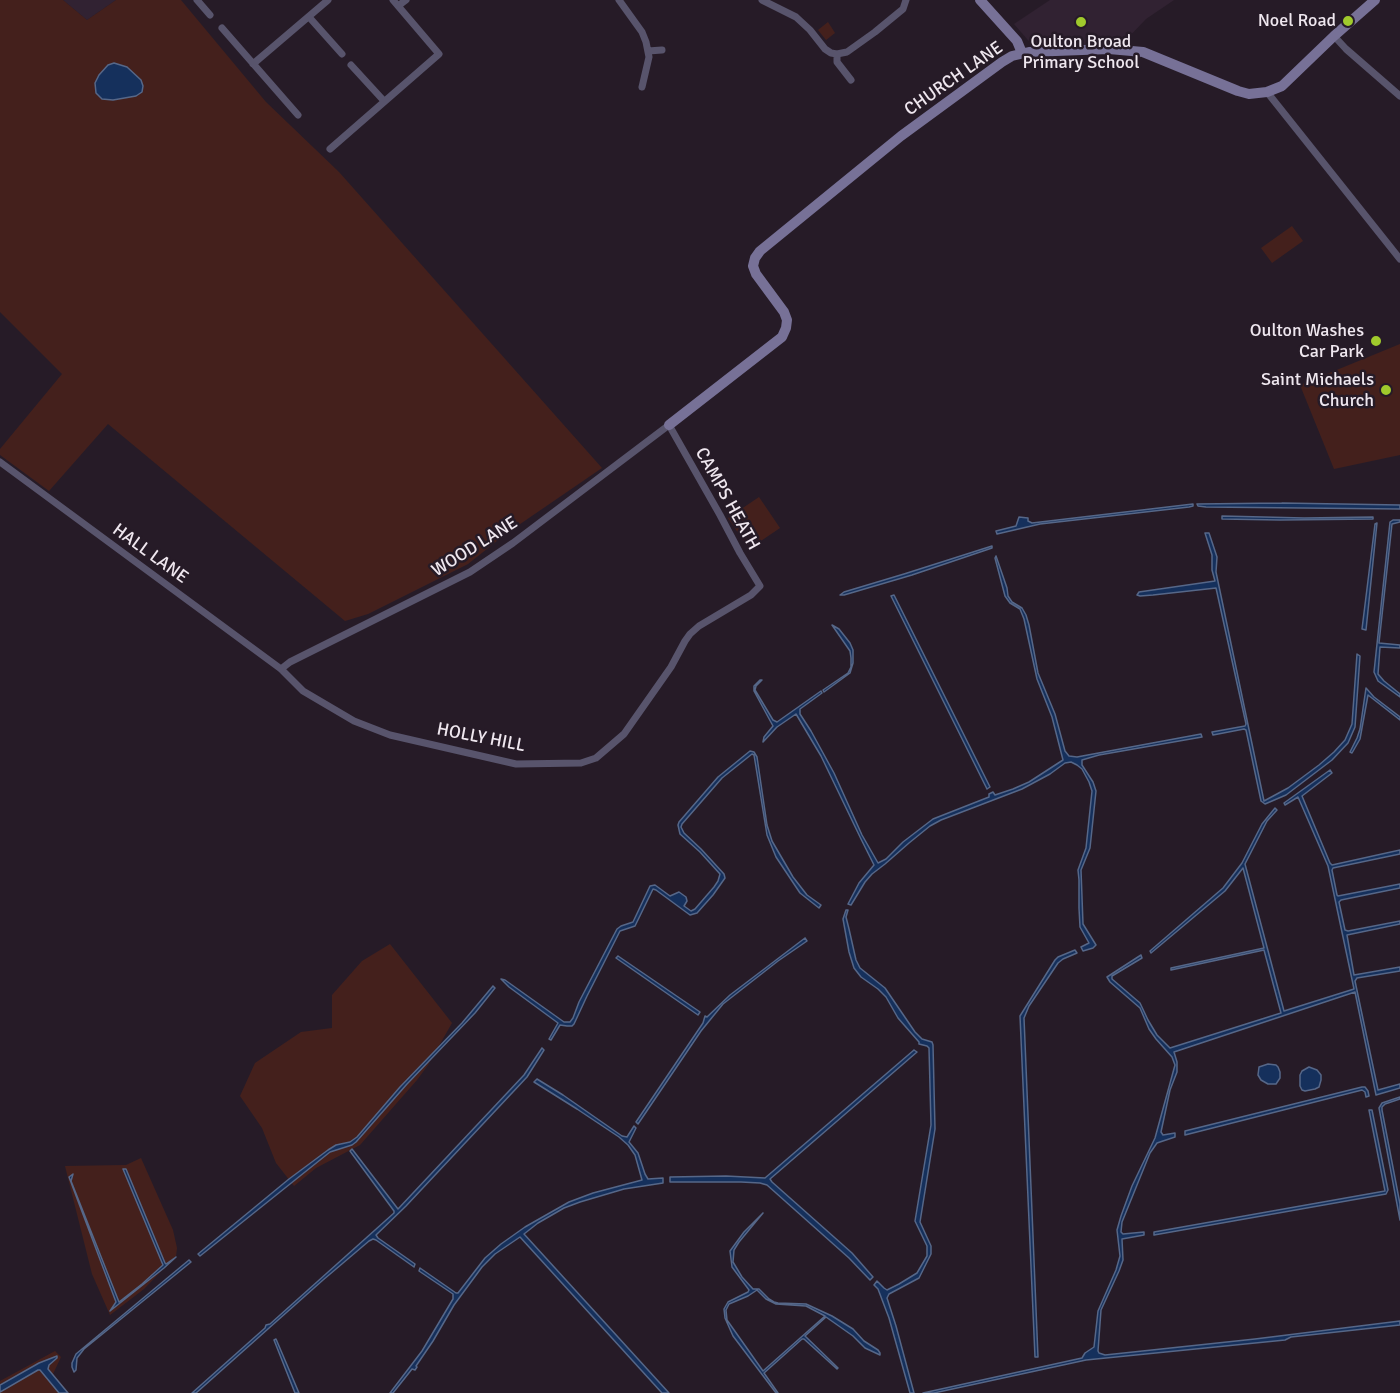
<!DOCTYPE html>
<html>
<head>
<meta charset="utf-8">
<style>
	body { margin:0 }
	canvas { display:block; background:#261b27 }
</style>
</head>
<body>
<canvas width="1400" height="1393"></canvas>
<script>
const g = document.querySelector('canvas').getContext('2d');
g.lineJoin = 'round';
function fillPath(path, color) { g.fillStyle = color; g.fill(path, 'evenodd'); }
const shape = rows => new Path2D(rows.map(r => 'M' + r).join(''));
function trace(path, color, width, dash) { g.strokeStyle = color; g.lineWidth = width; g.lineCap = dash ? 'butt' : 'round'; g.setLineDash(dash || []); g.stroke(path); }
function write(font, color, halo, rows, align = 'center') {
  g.font = font + ' Signika,sans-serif'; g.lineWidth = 5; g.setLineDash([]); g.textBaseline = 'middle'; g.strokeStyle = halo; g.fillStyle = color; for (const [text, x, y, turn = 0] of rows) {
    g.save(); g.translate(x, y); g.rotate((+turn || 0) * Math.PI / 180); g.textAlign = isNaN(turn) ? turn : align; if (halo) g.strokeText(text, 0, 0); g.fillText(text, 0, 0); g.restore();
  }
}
const built = shape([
	[63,0,116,0,87,20],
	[1050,0,1174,0,1146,19,1123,43,1034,47,1014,24]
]);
const green = shape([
	[0,0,63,0,87,20,116,0,181,0,266,102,339,172,602,468,507,533,468,564,368,614,345,621,108,424,49,491,0,455,0,449,62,374,0,312],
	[828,22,835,33,826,40,818,30],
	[1292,226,1303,241,1272,263,1261,248],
	[1400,344,1400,455,1334,469,1300,385],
	[759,497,780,528,749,549,728,518],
	[390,944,452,1023,428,1065,417,1080,360,1145,316,1168,294,1186,276,1163,262,1128,240,1096,255,1063,301,1032,332,1028,332,995,362,961],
	[141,1158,173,1230,177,1248,176,1256,144,1289,110,1315,92,1274,65,1166,126,1165],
	[55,1351,61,1357,53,1374,69,1393,0,1393,0,1381]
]);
const water = shape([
	[114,63,127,67,141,80,143,86,142,92,136,96,113,100,102,99,96,93,95,83,99,75,108,65,114,63],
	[1282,503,1400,505,1400,509,1206,507,1198,506,1197,504,1282,503],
	[1193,504,1193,506,1189,507,1040,524,997,534,996,531,1016,526,1019,517,1028,518,1028,521,1032,523,1193,504],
	[1222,516,1304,518,1373,517,1373,519,1280,520,1222,519,1222,516],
	[1393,520,1400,520,1400,522,1392,524,1379,643,1400,645,1400,648,1380,647,1378,674,1384,681,1400,694,1400,697,1378,681,1374,672,1390,522,1393,520],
	[1377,523,1366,630,1362,629,1375,524,1377,523],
	[1205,533,1209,533,1217,557,1216,572,1264,801,1288,788,1319,765,1334,752,1345,740,1352,724,1357,654,1360,656,1355,727,1348,743,1332,760,1286,795,1265,804,1261,801,1246,730,1244,729,1213,735,1212,732,1245,726,1246,724,1216,588,1153,595,1140,596,1137,595,1139,592,1215,581,1212,570,1212,555,1205,533],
	[992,546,992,548,912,575,844,595,840,595,844,592,904,574,992,546],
	[996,556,1007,588,1008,596,1012,602,1022,608,1026,615,1029,625,1038,673,1055,714,1065,751,1069,756,1077,757,1201,734,1202,737,1099,755,1082,760,1082,765,1093,782,1096,791,1090,848,1081,870,1083,924,1096,945,1093,948,1083,951,1081,947,1089,943,1080,927,1079,908,1079,880,1078,870,1086,848,1092,791,1089,782,1082,769,1077,765,1071,762,1065,763,1050,774,1022,789,941,820,930,826,909,843,885,864,872,874,865,882,851,905,848,904,859,883,874,865,861,839,821,756,796,714,777,727,763,742,764,737,773,726,754,691,754,686,760,680,762,680,756,686,755,690,773,720,777,722,821,691,822,693,800,709,800,714,811,731,834,773,862,835,878,863,886,859,903,842,933,819,989,797,989,794,993,792,995,795,1013,789,1029,782,1063,760,1052,717,1037,679,1024,619,1020,609,1010,603,1005,596,995,558,996,556],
	[894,595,990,787,987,789,891,596,894,595],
	[832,625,839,629,850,643,853,650,853,663,850,673,824,692,823,690,848,673,851,667,851,658,850,651,832,625],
	[1366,688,1374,697,1400,717,1400,720,1368,695,1360,739,1352,753,1350,752,1357,738,1360,729,1366,688],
	[750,751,754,752,757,757,767,825,772,841,793,877,807,895,821,905,819,908,800,893,776,857,767,835,754,755,752,754,722,778,682,824,681,827,684,833,701,849,724,874,725,878,713,895,697,913,690,915,656,890,653,889,635,926,620,931,587,996,574,1024,572,1026,567,1026,560,1025,551,1040,549,1039,558,1023,509,987,501,979,505,980,564,1022,570,1022,573,1018,579,1002,617,929,621,926,633,922,650,886,655,885,670,896,679,892,686,897,687,901,684,906,691,911,695,909,714,887,718,881,720,874,700,852,680,834,678,825,679,822,718,777,750,751],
	[1330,770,1332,773,1302,796,1330,863,1332,865,1400,850,1400,854,1333,868,1332,870,1337,895,1338,896,1400,884,1400,888,1341,900,1339,902,1345,930,1348,931,1400,921,1400,924,1347,935,1354,975,1400,967,1400,971,1357,978,1355,981,1378,1090,1400,1084,1400,1088,1376,1095,1355,992,1174,1052,1177,1062,1177,1072,1170,1090,1161,1132,1163,1135,1175,1133,1175,1137,1157,1143,1150,1153,1122,1222,1121,1232,1123,1234,1144,1232,1144,1235,1122,1239,1123,1260,1119,1271,1101,1310,1098,1351,1099,1353,1105,1355,1255,1339,1400,1321,1400,1325,1291,1337,1285,1340,1086,1360,934,1393,923,1393,1082,1358,1085,1353,1094,1347,1098,1311,1116,1270,1120,1256,1117,1230,1121,1216,1132,1186,1155,1138,1175,1065,1172,1057,1156,1039,1149,1029,1140,1008,1110,982,1107,977,1141,955,1142,958,1112,976,1112,979,1140,1003,1148,1020,1157,1035,1170,1048,1281,1013,1264,950,1171,970,1171,968,1264,948,1243,868,1225,891,1151,953,1150,951,1223,888,1242,863,1262,824,1275,808,1277,810,1267,821,1245,864,1284,1011,1354,989,1328,866,1298,797,1285,805,1284,803,1330,770],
	[846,910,848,910,846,917,849,929,856,960,860,968,885,988,915,1032,922,1039,932,1042,933,1045,935,1129,920,1222,931,1246,931,1254,919,1278,889,1294,887,1298,896,1326,914,1393,910,1393,889,1318,878,1289,874,1285,877,1281,884,1288,887,1290,899,1284,917,1273,927,1256,927,1246,915,1221,931,1125,929,1048,927,1046,919,1044,919,1042,898,1018,886,997,878,989,861,977,854,968,849,952,843,919,846,910],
	[805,938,807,941,778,961,723,1004,701,1031,638,1124,636,1122,703,1023,705,1016,707,1017,730,995,805,938],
	[1075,950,1077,953,1063,959,1058,963,1029,1006,1024,1018,1038,1357,1035,1357,1020,1016,1055,960,1058,957,1075,950],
	[618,956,700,1012,698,1015,616,958,618,956],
	[493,986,495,988,475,1013,407,1084,356,1142,352,1145,330,1152,200,1256,198,1254,289,1179,328,1150,336,1145,350,1142,357,1137,400,1087,462,1023,493,986],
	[542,1048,544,1050,527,1077,406,1206,376,1235,378,1238,415,1264,414,1267,376,1240,373,1239,369,1241,323,1280,196,1393,192,1393,265,1328,266,1325,270,1324,394,1213,394,1211,350,1151,352,1149,398,1209,524,1075,542,1048],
	[914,1050,917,1052,770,1179,772,1182,852,1253,873,1277,870,1280,849,1258,767,1185,760,1183,741,1182,670,1182,670,1177,726,1176,765,1178,914,1050],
	[1268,1064,1276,1065,1278,1067,1280,1072,1280,1078,1276,1084,1268,1084,1261,1080,1258,1075,1259,1067,1268,1064],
	[1309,1067,1317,1070,1321,1075,1321,1080,1319,1087,1315,1089,1305,1091,1302,1090,1300,1086,1300,1075,1302,1071,1309,1067],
	[537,1079,563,1095,622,1136,627,1137,634,1126,636,1128,629,1142,638,1153,645,1174,648,1179,663,1178,663,1183,624,1189,580,1202,564,1208,538,1223,524,1234,669,1393,662,1393,520,1237,495,1254,482,1267,454,1305,433,1341,416,1366,417,1367,415,1370,412,1369,393,1393,390,1393,422,1351,453,1299,453,1294,419,1271,420,1268,456,1293,458,1293,485,1258,501,1244,525,1227,569,1202,593,1193,642,1180,635,1155,628,1145,619,1137,577,1109,534,1082,537,1079],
	[1362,1087,1365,1087,1368,1091,1369,1096,1366,1097,1365,1092,1362,1090,1185,1135,1185,1131,1362,1087],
	[1400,1097,1400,1099,1385,1104,1382,1107,1382,1110,1400,1204,1400,1220,1379,1108,1382,1103,1400,1097],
	[1369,1110,1372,1110,1388,1190,1386,1194,1154,1235,1154,1232,1385,1191,1369,1110],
	[123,1169,126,1169,165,1263,166,1264,176,1257,164,1268,110,1311,116,1302,69,1177,73,1174,71,1181,119,1302,142,1284,163,1265,123,1169],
	[763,1213,739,1242,734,1250,733,1262,742,1277,753,1289,759,1289,769,1299,774,1302,778,1303,806,1304,832,1316,853,1329,864,1341,878,1350,880,1353,880,1355,865,1348,853,1336,826,1317,805,1336,838,1368,837,1369,804,1339,802,1339,764,1373,778,1393,776,1393,733,1336,725,1318,724,1309,728,1302,748,1292,749,1290,732,1267,730,1251,744,1232,763,1213],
	[757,1290,766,1299,776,1304,806,1306,825,1316,763,1371,727,1320,726,1310,729,1304,748,1296,757,1290],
	[189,1260,191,1262,84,1349,77,1358,76,1370,74,1372,72,1367,72,1363,76,1354,189,1260],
	[276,1339,299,1393,295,1393,274,1340,276,1339],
	[57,1356,57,1358,49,1365,48,1369,68,1393,59,1393,40,1370,38,1370,0,1392,0,1385,39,1363,57,1356]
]);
const street = shape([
	[197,0,210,15],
	[619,0,642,32,646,42,649,57,642,87],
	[762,0,796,17,810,30,825,49,831,53,837,54,837,62,851,80],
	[398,6,406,0],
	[309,17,342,54],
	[222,28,298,115],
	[1334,36,1346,49,1400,96],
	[648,51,662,50],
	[837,54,847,52,875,32,903,9,906,0],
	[253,64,328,0],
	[351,65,384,101],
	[1267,92,1400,259],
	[330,149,439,54,393,0],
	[0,462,281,669,303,691,354,721,390,735,516,764,581,763,596,758,624,734,671,667,685,641,690,634,699,626,751,595,760,586,740,553,720,515,669,425,513,543,470,572,290,662,281,669]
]);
const secondary = shape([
	[980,0,1017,41,1022,53],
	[669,425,782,337,786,328,787,320,784,312,756,274,753,266,755,258,760,251,901,136,1002,62,1012,56,1029,52,1109,49,1143,52,1238,91,1249,94,1267,92,1282,86,1334,36,1375,0]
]);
const markers = [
	[1348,21,6,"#a0ca2c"],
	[1081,22,6,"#a0ca2c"],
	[1376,341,6,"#a0ca2c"],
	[1386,390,6,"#a0ca2c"]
];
const poiNames = [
	["Noel Road",1336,21],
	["Oulton Broad",1081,42,"center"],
	["Primary School",1081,63,"center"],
	["Oulton Washes",1364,331],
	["Car Park",1364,352],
	["Saint Michaels",1374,380],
	["Church",1374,401]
];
const streetNames = [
	["CHURCH LANE",954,79,-35],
	["CAMPS HEATH",727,499,61],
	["WOOD LANE",475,547,-32],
	["HALL LANE",150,554,36],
	["HOLLY HILL",481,738,11]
];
fillPath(built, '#312232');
fillPath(green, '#44201c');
fillPath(water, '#15305c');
trace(water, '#566788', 1.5);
trace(street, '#58546c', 7);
trace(secondary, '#777197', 10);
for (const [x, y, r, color] of markers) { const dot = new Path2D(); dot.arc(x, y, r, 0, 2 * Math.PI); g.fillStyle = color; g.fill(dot); trace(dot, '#261b27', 2); }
write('18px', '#efe7ef', '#261b27', poiNames, 'right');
write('18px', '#efe7ef', '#261b27', streetNames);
</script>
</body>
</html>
